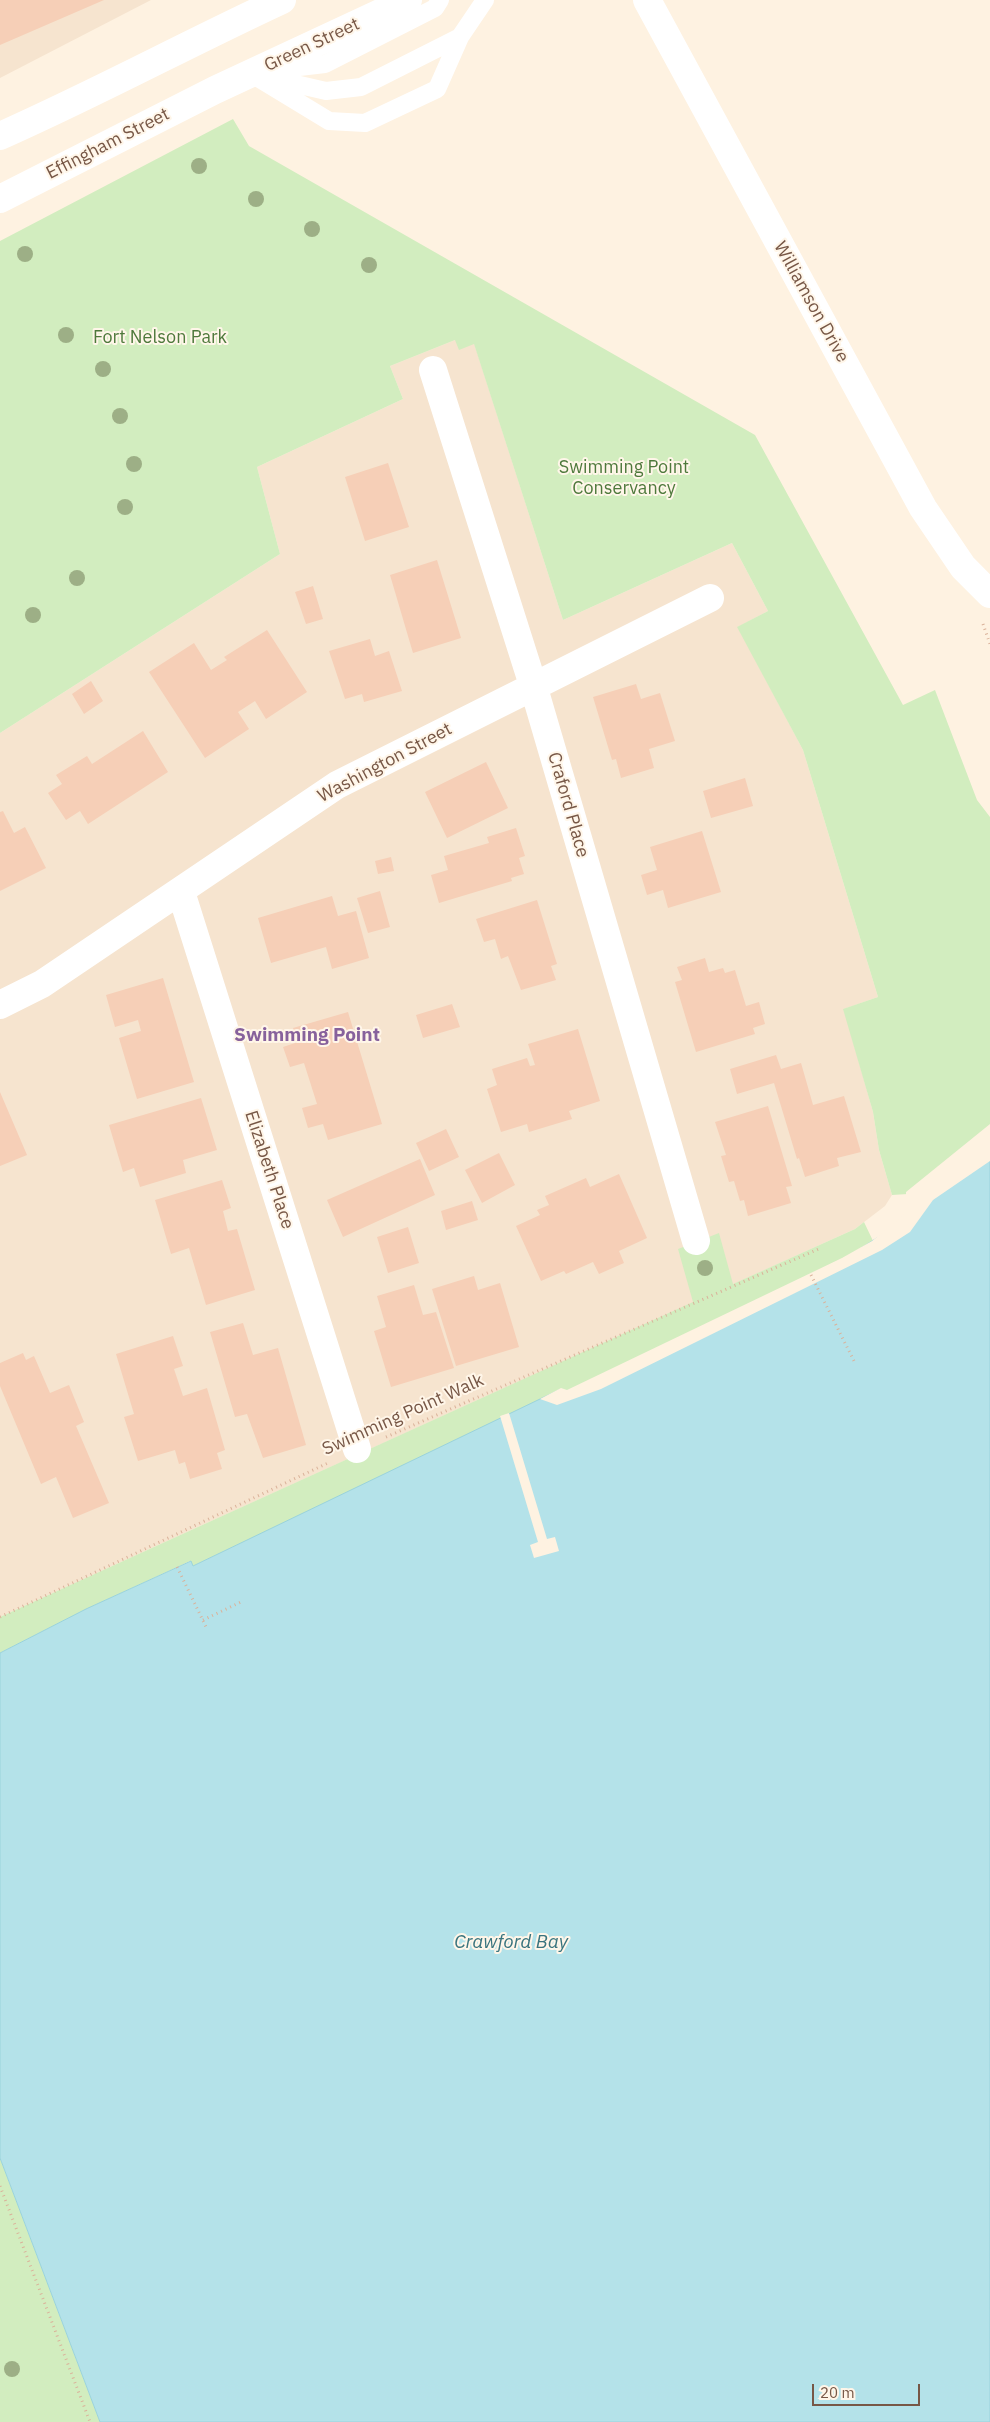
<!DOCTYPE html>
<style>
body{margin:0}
#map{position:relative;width:990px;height:2422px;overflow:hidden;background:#fef2e1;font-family:"IBM Plex Sans",sans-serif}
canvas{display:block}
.scale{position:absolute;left:812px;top:2384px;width:108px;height:22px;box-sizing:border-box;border:2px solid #775746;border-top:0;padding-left:6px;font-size:15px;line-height:18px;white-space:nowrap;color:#775746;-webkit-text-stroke:4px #fff6e9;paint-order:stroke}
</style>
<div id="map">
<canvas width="990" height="2422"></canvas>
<div class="scale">20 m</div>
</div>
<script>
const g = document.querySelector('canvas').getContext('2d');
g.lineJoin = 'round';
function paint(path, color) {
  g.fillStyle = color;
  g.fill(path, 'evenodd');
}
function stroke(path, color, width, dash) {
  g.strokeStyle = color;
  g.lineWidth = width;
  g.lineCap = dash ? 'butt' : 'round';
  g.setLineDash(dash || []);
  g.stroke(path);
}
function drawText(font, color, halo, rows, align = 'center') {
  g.font = font + ' "IBM Plex Sans",sans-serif';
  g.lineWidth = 4;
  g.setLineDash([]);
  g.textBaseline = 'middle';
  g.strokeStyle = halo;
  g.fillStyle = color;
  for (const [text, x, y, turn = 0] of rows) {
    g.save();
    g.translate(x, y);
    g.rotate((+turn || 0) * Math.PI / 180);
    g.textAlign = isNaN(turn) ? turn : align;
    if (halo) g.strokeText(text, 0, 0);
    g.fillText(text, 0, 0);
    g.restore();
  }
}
const residential = new Path2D(`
 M0,0H151L0,78Z
 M455,340L474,343L563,620L732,543L768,611L738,627L803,750L878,997L844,1009L873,1112L879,1150L892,1195L885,1206L855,1229L0,1617V733L280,554L257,467L403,399L390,366Z`);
const green = new Path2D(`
 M233,119L249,146L755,435L903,705L935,690L977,800L990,817V1126L908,1194L892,1195L879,1150L873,1112L843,1009L878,997L803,750L737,627L768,611L732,543L563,620L474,344L459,350L455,340L390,366L403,399L257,467L280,554L0,733V241Z
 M864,1222L874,1243L567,1393L193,1566L190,1561L87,1609L0,1653V1617L693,1302L678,1249L719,1233L733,1284L855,1229Z
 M0,2158L100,2422H0Z`);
const water = new Path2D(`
 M990,1126V2422H100L0,2158V1653L86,1609L191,1561L193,1566L540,1399L559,1390L568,1393L843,1260L895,1226Z`);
const pier = new Path2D(`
 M990,1124V1161L933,1200L910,1232L882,1250L601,1389L557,1405L540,1399L561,1388L567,1390L842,1258L872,1241L906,1213V1192Z
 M509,1413L547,1539L555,1537L559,1551L534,1558L530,1545L538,1542L500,1416Z`);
const building = new Path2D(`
 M0,0H104L0,45Z
 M388,463L409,527L365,541L345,477Z
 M437,560L461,638L413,653L390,575Z
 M313,586L323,619L306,624L295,592Z
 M267,630L307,692L266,719L255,701L238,712L249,729L205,758L149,672L194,643L211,670L227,660L224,657Z
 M370,639L375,656L389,651L402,691L364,702L362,694L345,699L329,651Z
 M91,681L103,701L84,714L72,694Z
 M636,684L641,699L660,693L675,741L649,749L654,768L621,778L616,759L612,760L593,697Z
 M143,731L168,772L88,824L80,811L66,820L48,793L62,784L56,775L87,756L92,764Z
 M486,762L508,808L447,838L425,792Z
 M745,778L753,806L711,818L703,791Z
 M3,811L14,833L25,827L46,868L0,891V812Z
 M516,828L525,856L519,858L524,874L511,878L512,881L439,903L431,875L448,870L444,856L489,843L487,837Z
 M702,831L721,892L668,908L663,890L647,895L641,875L657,870L650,847Z
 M391,857L394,871L378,874L375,861Z
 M380,891L390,927L368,933L357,898Z
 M332,896L338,916L356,911L369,958L332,969L326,947L271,963L258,918Z
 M537,900L557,964L551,966L556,980L521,990L508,956L501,959L495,939L484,942L476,919Z
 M705,958L709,972L723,968L725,973L735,970L746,1006L759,1002L765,1024L753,1028L755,1034L696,1052L675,982L682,980L677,967Z
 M163,978L194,1082L137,1099L119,1038L141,1031L138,1020L115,1027L106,995Z
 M452,1004L460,1027L423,1038L416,1015Z
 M348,1012L382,1124L328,1140L323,1124L308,1128L302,1108L317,1104L304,1063L290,1067L283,1047L298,1042L293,1028Z
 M578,1029L600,1101L569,1111L572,1119L529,1132L527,1124L501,1132L487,1089L497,1085L492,1069L527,1058L530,1066L535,1065L528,1044Z
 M776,1055L781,1069L801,1063L813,1105L844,1096L861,1152L837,1158L839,1166L805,1177L799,1158L797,1159L774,1083L737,1094L730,1069Z
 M0,1092L27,1155L0,1166Z
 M201,1098L217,1150L183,1160L186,1173L140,1187L134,1168L123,1172L109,1125Z
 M768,1106L792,1186L786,1187L791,1203L748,1216L744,1200L740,1201L734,1181L729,1182L721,1156L726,1155L715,1122Z
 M446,1129L459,1157L429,1171L416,1143Z
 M499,1153L515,1185L482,1203L465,1170Z
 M420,1159L435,1195L343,1237L327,1200Z
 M619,1174L647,1238L619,1251L624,1263L599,1274L593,1262L566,1274L564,1271L541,1281L516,1226L540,1215L537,1210L549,1205L545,1196L586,1178L590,1187Z
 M222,1180L231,1208L223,1211L228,1231L237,1229L255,1290L206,1305L189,1248L171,1254L155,1200Z
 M472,1201L478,1220L446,1230L441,1211Z
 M408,1227L419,1263L388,1273L377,1237Z
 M474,1276L478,1290L500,1283L519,1347L456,1366L432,1289Z
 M414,1285L423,1315L436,1312L454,1368L391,1387L374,1331L386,1327L377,1296Z
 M243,1323L253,1355L278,1348L306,1445L263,1458L247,1414L235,1417L210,1332Z
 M173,1336L183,1366L174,1369L183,1396L207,1388L225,1450L217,1453L222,1469L190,1479L185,1462L179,1464L175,1450L138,1461L124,1417L134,1414L116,1354Z
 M23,1353L26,1360L34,1356L50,1393L69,1385L84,1422L76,1426L109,1503L73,1518L56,1477L41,1484L0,1386V1363Z`);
const path = new Path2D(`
 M983,624L990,644
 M811,1275L855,1363
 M386,1437L821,1248
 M177,1567L206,1627
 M0,1617L328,1463
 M203,1620L241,1602
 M0,2186L90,2422`);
const lane = new Path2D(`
 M273,70L325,64L435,8L440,0
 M250,73L329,121L365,123L437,89L460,37L485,0
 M265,77L326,91L361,87L460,37`);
const street = new Path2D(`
 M647,0L923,508L963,567L990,594
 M0,136C95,94 187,44 282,0
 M0,199L215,90L408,0
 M433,370L533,685L696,1241
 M181,892L357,1449
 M0,1005L42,984L337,785L710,598`);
const trees = [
 [199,166],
 [256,199],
 [312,229],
 [25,254],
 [369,265],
 [66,335],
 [103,369],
 [120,416],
 [134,464],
 [125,507],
 [77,578],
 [33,615],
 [705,1268],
 [12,2369]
];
const streetNames = [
 ["Green Street",312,45,-25],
 ["Effingham Street",108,144,-27],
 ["Williamson Drive",811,302,61],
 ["Washington Street",385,763,-28],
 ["Craford Place",568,805,74],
 ["Elizabeth Place",269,1170,72],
 ["Swimming Point Walk",403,1415,-24]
];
const parkNames = [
 ["Fort Nelson Park",160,338],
 ["Swimming Point",624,468],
 ["Conservancy",624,489]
];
const neighbourhoodNames = [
 ["Swimming Point",307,1036]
];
const waterNames = [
 ["Crawford Bay",511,1943]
];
paint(residential, '#f6e4cf');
paint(green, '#d2edbf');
paint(water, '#b4e2e9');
stroke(water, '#9ad3dc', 1);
paint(pier, '#fef2e1');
paint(building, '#f6cfb7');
stroke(path, '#dab29a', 3, [1, 4]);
stroke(lane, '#fff', 18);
stroke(street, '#fff', 28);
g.fillStyle = '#9daf86';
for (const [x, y] of trees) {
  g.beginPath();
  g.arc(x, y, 8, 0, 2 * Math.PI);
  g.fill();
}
drawText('18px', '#775746', '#fff6e9', streetNames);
drawText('18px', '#4e793b', '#fff6e9', parkNames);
drawText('bold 19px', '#87619c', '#fff6e9', neighbourhoodNames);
drawText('italic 19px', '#39747e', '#fff6e9', waterNames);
</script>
